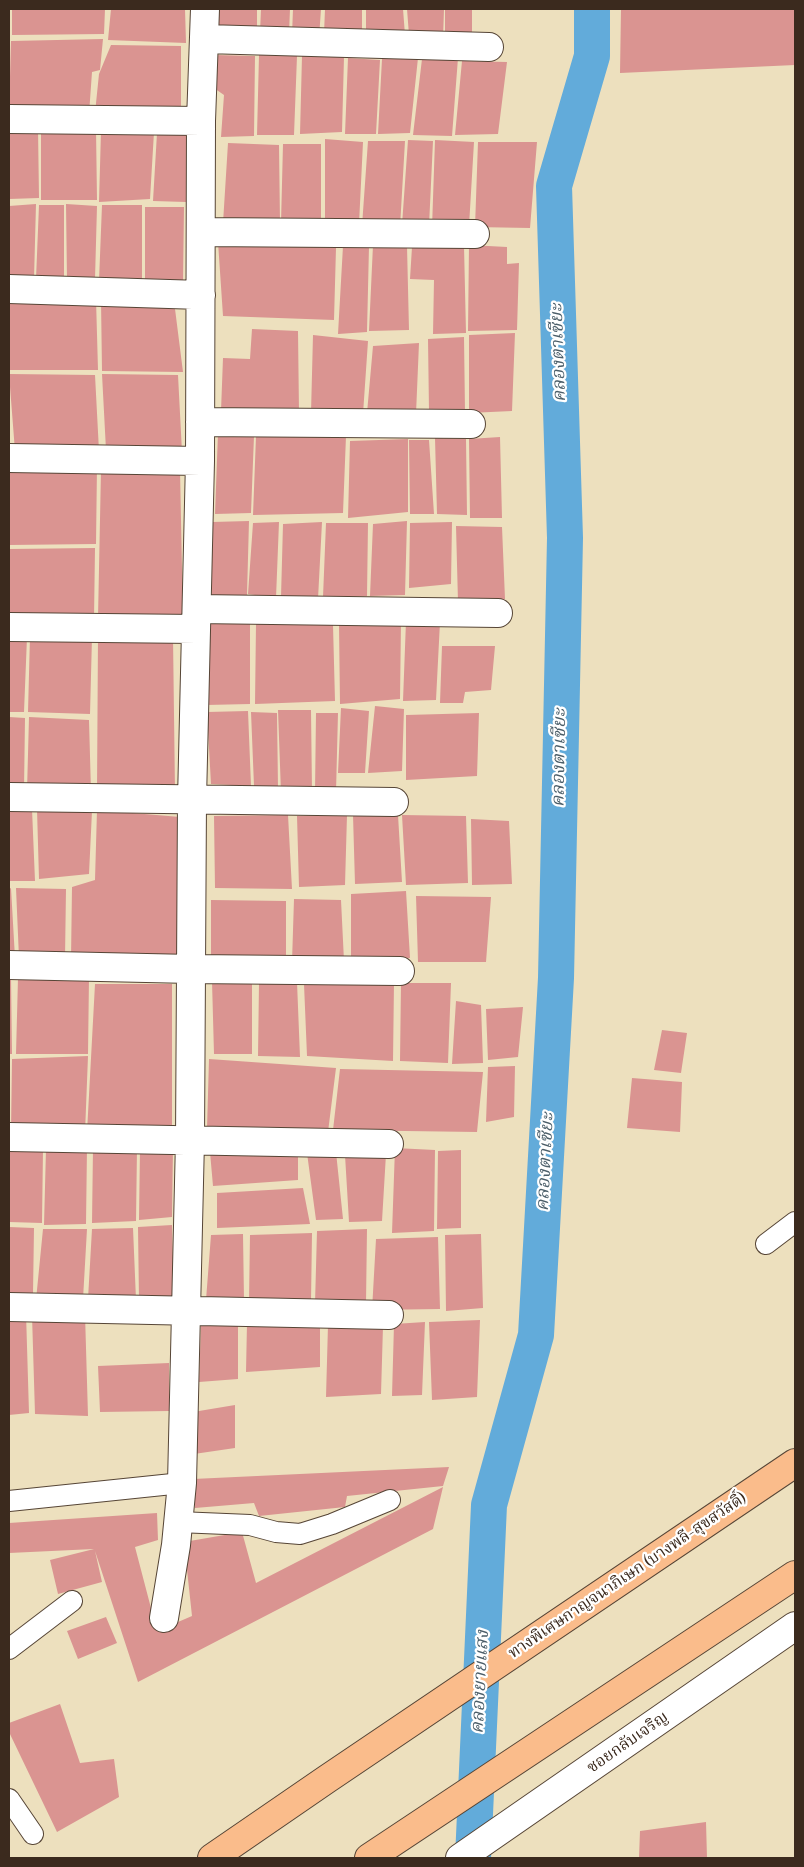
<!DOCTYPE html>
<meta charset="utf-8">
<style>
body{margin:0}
#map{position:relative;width:804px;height:1867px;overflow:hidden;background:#ede0be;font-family:"Libre Bodoni",serif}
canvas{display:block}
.frame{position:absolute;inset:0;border:10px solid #3b2a1e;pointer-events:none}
</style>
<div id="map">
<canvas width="804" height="1867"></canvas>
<div class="frame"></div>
</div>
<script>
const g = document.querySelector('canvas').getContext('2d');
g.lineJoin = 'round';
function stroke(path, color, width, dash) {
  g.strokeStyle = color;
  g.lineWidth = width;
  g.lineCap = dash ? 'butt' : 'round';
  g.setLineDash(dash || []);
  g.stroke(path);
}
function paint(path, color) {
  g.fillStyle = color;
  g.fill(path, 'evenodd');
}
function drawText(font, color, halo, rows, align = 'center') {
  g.font = font + ' "Libre Bodoni","Noto Serif Thai",serif';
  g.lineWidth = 4.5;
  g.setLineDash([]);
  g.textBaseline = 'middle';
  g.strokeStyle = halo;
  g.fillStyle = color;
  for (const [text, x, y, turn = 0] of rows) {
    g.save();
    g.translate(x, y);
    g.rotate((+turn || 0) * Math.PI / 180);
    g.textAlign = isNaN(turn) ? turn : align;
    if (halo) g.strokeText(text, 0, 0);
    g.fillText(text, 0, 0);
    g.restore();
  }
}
const canal = new Path2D(`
 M473,1858L489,1505L536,1335L556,978L565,538L554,186L592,56V9`);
const building = new Path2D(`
 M12,9H105L104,34L12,35Z
 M111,9H185L186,43L108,40Z
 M218,9H257V33L217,32Z
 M261,9H290L289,34L260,33Z
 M293,9H321L319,38L292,35Z
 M325,9H362V35L324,34Z
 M366,9H403L405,35L366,34Z
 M407,9H444L443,39L409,35Z
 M445,9H472V39H445Z
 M621,9H795V65L620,73Z
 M103,39L100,70L92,72L89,114L9,112L11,41Z
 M111,45L181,46V114L95,113L99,74Z
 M215,55L255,56L254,136L221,137L224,95L211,86Z
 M259,55L297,56L294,135H257Z
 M302,56L344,57L342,132L300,134Z
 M348,58L380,60L376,134H345Z
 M418,58L410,133L378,134L382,59Z
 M458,58L452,136L413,135L422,59Z
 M462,61L507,62L498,134L455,135Z
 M38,128L39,198L9,199V129Z
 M96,129L97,200H41V131Z
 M101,131L154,132L150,199L99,202Z
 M189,132L186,202L153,201L157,133Z
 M325,139L363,142L359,224H325Z
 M408,140L433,141L429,226L402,225Z
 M435,140L474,142L469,226L432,228Z
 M368,141H405L400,227L362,226Z
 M478,142H537L530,228L475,227Z
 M228,143L279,145L280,223H223Z
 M283,144H321V223H281Z
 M36,204L34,279H9V206Z
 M66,204L97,206L95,279L67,280Z
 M39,205H64V279H36Z
 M102,205H142V281H99Z
 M145,207H184L183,282H145Z
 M218,242L336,248L334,320L223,316Z
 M373,245L407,246L409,330L369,331Z
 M469,245L507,247V264L519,263L517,330L468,331Z
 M343,246H369L367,332L338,334Z
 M464,246L466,333L433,334L434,280L410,279L412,247Z
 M9,298L96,299L98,370H9Z
 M101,300L174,301L183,372L102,371Z
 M252,329L298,331L299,413L221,411L223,358L250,359Z
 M515,333L512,411L469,413V335Z
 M313,335L368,341L363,414L311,413Z
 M464,337L465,412L429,411L428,339Z
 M419,343L416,414L367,413L373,346Z
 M9,374L95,375L99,451H15Z
 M102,374L178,375L182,452L106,450Z
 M218,433L254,436L251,513L215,514Z
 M256,436H346L343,513L253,515Z
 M500,437L502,518H470L469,439Z
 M435,438L466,439L467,515L437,514Z
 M408,439V512L348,518L350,441Z
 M409,440H429L434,514H410Z
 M9,463L97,466L96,544L9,545Z
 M101,470H180L183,620L98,618Z
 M249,521L247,595L212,597V522Z
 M407,521L405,595L370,596L373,524Z
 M279,522L276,598L248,594L253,523Z
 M322,522L318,599L281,597L283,524Z
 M452,522L451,584L409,588L410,523Z
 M326,523H368L367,596L323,597Z
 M456,526L502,527L505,599L458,602Z
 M95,548L94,619L9,620V549Z
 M401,621L400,699L340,704L339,624Z
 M406,621L440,622L436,700L403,701Z
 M208,622L250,624V704L206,705Z
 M256,624L333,625L335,701L255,704Z
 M9,636L27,637L24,712H9Z
 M30,636L92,637L90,714L28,712Z
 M98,636L173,637L175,792L97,790Z
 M442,646H495L491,690L465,692L463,703H440Z
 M375,706L404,709L402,771L368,773Z
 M341,708L369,711L365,773H338Z
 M278,710H311L312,792L281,793Z
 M248,711L251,786L211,784L207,712Z
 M251,712L277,713L278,788L254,786Z
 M316,713H338L336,792H315Z
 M479,713L477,776L406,780V715Z
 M9,717L25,718L24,790L9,791Z
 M29,717L89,720L91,792L27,791Z
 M9,809H32L35,881H9Z
 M37,809L92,811L89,874L39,879Z
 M97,810L180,817V957L71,959L72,887L95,880Z
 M288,815L292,889L215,888L214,816Z
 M347,815L345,885L299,887L297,816Z
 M353,815H398L402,882L355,884Z
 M402,815L466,816L468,883L406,885Z
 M471,819L509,821L512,884L472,885Z
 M11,888L15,958H9V889Z
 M16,888L66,889L65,958H19Z
 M406,891L410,958L351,960V894Z
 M416,896L491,897L486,962H418Z
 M294,899L341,900L344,961L292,962Z
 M211,900L286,901V961L211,959Z
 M9,976H11L12,1054H9Z
 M89,977L88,1054H16L18,978Z
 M252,978V1054H214L212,981Z
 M297,982L300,1057L258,1056L259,983Z
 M394,982L393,1061L307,1056L304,984Z
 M401,983H451L448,1063L400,1061Z
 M95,984H172V1132H87Z
 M456,1001L481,1005L483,1063L452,1064Z
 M523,1007L518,1057L488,1060L486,1009Z
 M662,1030L687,1033L681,1073L654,1070Z
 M88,1056L85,1133L11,1131L12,1059Z
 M209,1059L336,1068L328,1132L207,1129Z
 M515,1066L514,1117L486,1122L488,1067Z
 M340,1069L483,1072L477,1132L333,1130Z
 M632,1078L682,1082L680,1132L627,1128Z
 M87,1147L86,1224L44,1225L46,1149Z
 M173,1147L172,1217L139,1220L140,1149Z
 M9,1148L43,1149L42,1223L9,1222Z
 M93,1148H137L136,1221L92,1223Z
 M395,1148L435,1150L434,1231L392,1233Z
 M461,1150V1228L437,1229L438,1151Z
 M210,1152H298V1180L213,1186Z
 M336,1152L343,1219L316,1220L307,1153Z
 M386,1154L382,1221L349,1222L345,1155Z
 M303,1188L310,1224L217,1228V1193Z
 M172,1225L174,1301H139L138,1227Z
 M9,1227L34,1228L33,1294L9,1295Z
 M133,1228L136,1300L88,1299L92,1229Z
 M43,1229H87L83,1299L36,1300Z
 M367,1229L366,1303L315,1304L317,1231Z
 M312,1233L311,1302H249L250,1235Z
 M243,1234L244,1300H206L211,1235Z
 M481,1234L483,1308L446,1311L445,1235Z
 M438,1237L440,1309L372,1310L376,1239Z
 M9,1313H26L29,1413L9,1415Z
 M85,1314L88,1416L35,1414L32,1315Z
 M480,1320L477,1397L432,1400L429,1322Z
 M320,1321V1367L246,1372L247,1323Z
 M425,1322L422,1395L392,1396L394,1324Z
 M238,1323V1379L199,1382L201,1325Z
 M328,1325L383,1326L381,1394L326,1397Z
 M169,1363V1411L100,1412L98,1366Z
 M235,1405V1448L194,1454L193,1412Z
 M449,1467L443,1486L347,1496L345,1507L259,1516L254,1503L195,1508L193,1479Z
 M443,1487L433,1529L138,1682L95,1551L102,1582L58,1594L50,1560L94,1549L9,1553V1523L157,1513L158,1540L135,1547L157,1631L192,1616L184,1542L242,1532L256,1583Z
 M106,1617L117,1643L78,1659L67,1631Z
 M60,1704L80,1763L114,1759L119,1797L57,1832L9,1732V1723Z
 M706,1822L707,1858H639L640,1831Z`);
const service = new Path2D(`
 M766,1244L795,1222
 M9,1501L182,1483
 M178,1522L250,1525L276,1532L300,1534L332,1524L390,1500
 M9,1649L72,1601
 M9,1799L33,1834`);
const minor = new Path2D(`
 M205,39L489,47
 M9,119L201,121
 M201,232L475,234
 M9,289L201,295
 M200,422L471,424
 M9,458L200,461
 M197,609L498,613
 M9,627L196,629
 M9,797L394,802
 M9,965L192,969L400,971
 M9,1137L389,1144
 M9,1307L389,1315
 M164,1618L176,1545L182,1483L190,1140L192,800L200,461L201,121L205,9
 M460,1858L795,1626`);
const motorway = new Path2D(`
 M212,1858L327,1779L795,1463
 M369,1858L795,1575`);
const streetNames = [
 ["ทางพิเศษกาญจนาภิเษก (บางพลี-สุขสวัสดิ์)",628,1576,-34],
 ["ซอยกลับเจริญ",628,1743,-35]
];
const waterNames = [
 ["คลองตาเซียะ",559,353,-92],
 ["คลองตาเซียะ",560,758,-89],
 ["คลองตาเซียะ",546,1162,-87],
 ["คลองยายแสง",481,1682,-87]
];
stroke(canal, '#62abda', 36);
paint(building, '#da9491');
stroke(service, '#564536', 22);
stroke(minor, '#564536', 30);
stroke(motorway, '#564536', 30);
stroke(service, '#fff', 20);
stroke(minor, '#fff', 28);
stroke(motorway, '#fabc8b', 28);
drawText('16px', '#3b2a1e', '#fff', streetNames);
drawText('italic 18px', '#4b5e69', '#fff', waterNames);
</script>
